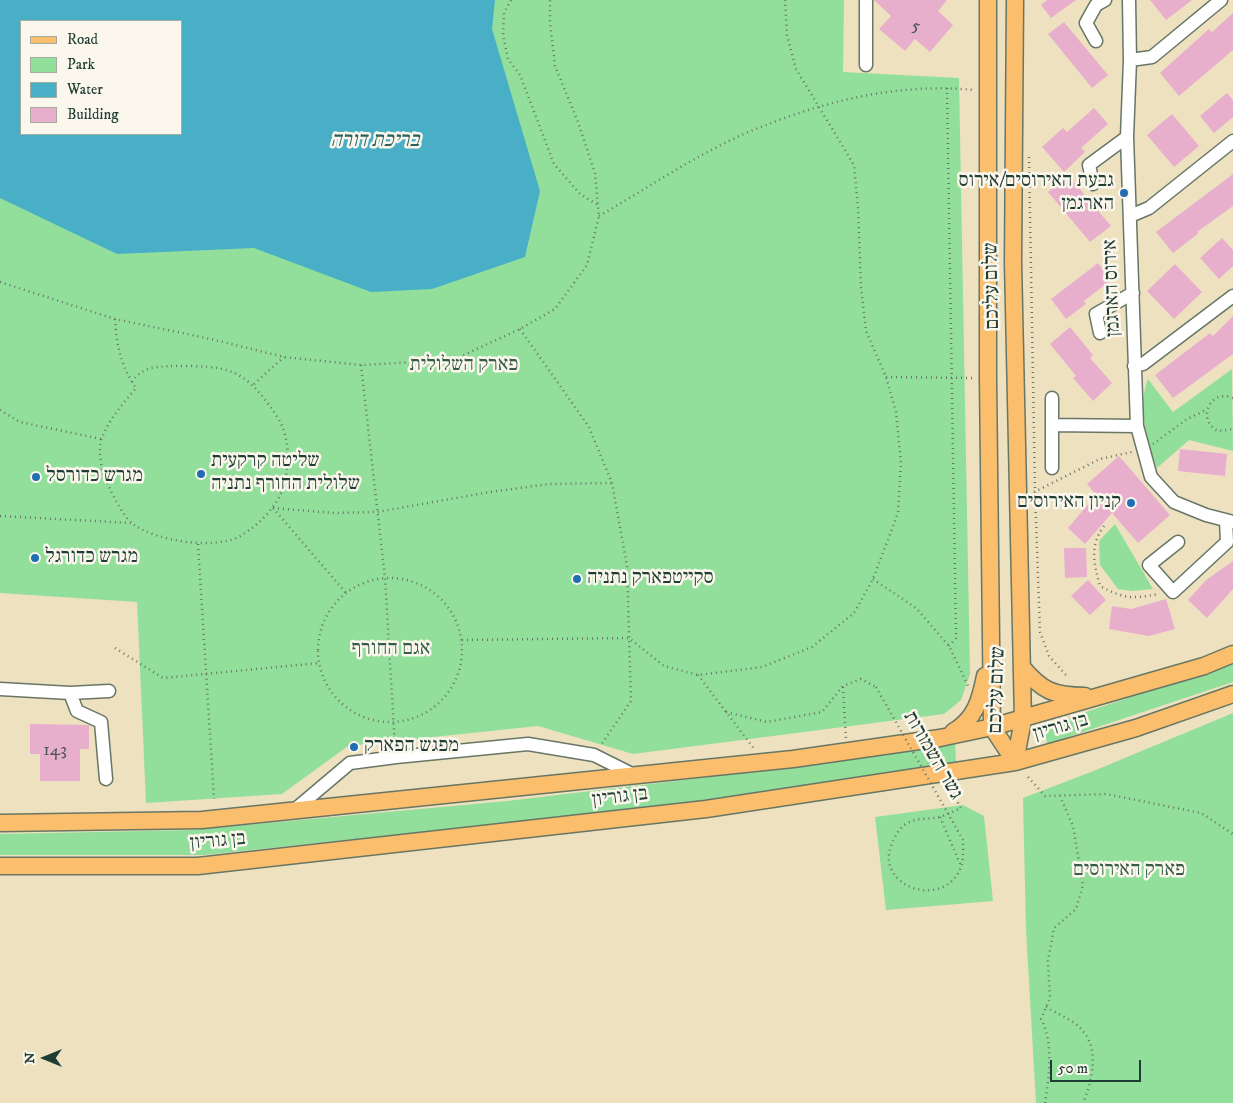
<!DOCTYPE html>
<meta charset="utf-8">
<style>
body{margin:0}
#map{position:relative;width:1233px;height:1103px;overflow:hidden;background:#eee1c0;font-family:"IM FELL DW Pica",serif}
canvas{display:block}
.legend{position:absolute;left:20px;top:20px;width:162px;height:115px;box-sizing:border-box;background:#fbf7ec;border:1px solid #a3ada2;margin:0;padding:6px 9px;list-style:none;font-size:15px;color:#1f3d34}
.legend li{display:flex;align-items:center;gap:10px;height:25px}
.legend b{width:25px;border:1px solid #a3ada2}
.north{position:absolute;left:20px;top:1033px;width:50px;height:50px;-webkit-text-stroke:4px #fbf7ec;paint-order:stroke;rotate:270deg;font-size:14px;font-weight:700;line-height:20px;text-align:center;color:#1f3d34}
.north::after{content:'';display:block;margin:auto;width:18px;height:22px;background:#1f3d34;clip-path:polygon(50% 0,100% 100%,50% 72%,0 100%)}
.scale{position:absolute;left:1050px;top:1060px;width:91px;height:22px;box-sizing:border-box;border:2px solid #1f3d34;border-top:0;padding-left:6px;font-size:15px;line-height:18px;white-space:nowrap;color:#1f3d34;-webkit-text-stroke:4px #fbf7ec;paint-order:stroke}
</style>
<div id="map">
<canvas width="1233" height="1103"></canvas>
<ul class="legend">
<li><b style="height:6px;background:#fabe6d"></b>Road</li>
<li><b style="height:14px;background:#92df9c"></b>Park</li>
<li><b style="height:14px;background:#48afc7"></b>Water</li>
<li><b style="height:14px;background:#e8afcd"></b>Building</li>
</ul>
<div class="north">N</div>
<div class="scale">50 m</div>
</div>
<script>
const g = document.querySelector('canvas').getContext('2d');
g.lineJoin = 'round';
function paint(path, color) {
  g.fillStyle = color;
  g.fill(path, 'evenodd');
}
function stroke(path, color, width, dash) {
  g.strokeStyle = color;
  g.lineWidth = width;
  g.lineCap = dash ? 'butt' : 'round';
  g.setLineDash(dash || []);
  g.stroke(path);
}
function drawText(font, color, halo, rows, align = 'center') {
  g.font = font + ' "IM FELL DW Pica","Frank Ruhl Libre",serif';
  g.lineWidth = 5;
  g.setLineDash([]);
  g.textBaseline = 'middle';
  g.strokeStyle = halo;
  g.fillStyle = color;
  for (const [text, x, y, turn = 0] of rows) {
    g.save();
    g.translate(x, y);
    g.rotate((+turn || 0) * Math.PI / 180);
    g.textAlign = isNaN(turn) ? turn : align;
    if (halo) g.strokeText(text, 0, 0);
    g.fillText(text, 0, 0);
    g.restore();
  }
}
const green = new Path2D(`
 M0,0H844L843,72L959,78L970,674L961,700L944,714L633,754L538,726L348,746L282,794L146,803L137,602L0,593ZM21,21H181V134H21Z
 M1232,369L1233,451L1189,440L1157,468C1147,440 1137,408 1148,379L1173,412Z
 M1115,524L1153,589L1132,591L1118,589L1100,565L1099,541Z
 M1233,663V682L1047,744L1044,726Z
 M1233,713V1103H1036L1026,930L1023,798L1091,772Z
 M955,742L956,763L643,809L204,855H0V834L191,830L507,801L801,766Z
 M963,805L984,816L993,901L886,910L875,817Z`);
const water = new Path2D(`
 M0,0H495L492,29L540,191L525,257L432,289L371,292L254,248L117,254L0,198ZM21,21H181V134H21Z`);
const building = new Path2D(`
 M874,0H947L938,11L953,25L930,52L915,39L905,51L879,29L891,16Z
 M1047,0H1076L1051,18L1041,5Z
 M1150,0H1192L1166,20Z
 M1233,13V50L1179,96L1160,73L1209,29L1212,32Z
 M1064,22L1108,75L1092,88L1048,34Z
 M1227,93L1233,100V117L1214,133L1200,116Z
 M1094,108L1108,124L1081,148L1085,152L1064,172L1042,147L1063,128L1067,132Z
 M1172,114L1199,146L1174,167L1147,135Z
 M1233,174V206L1197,232L1199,233L1173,253L1156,232Z
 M1068,175L1111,226L1090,242L1048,192Z
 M1222,238L1233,250V266L1219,279L1200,258Z
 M1098,263L1111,280L1084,301L1086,304L1066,319L1051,299Z
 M1175,264L1202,292L1174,319L1147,291Z
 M1233,316V354L1173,398L1155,375L1210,333L1213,336Z
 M1070,327L1093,355L1090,358L1112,383L1093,401L1073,378L1076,376L1050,344Z
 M1180,449L1227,454L1225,476L1178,471Z
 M1119,456L1170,515L1138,543L1112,513L1085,544L1068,528L1096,495L1087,484Z
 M1064,548H1086L1087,577L1065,578Z
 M1233,561V589L1207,618L1188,600L1206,580Z
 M1088,580L1106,600L1090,615L1071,596Z
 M1166,599L1175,629L1149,636L1109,629L1112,606L1131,609Z
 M30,724L89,725V749H80V781H40V754H30Z`);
const path = new Path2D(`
 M511,0L504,13L503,35L508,59L520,75L554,164L580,194L598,205
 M947,88L956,638L949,646
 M1029,157L1035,492L1040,632L1049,656L1066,675
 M599,216C653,185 707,147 766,125C832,99 902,83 974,90
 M0,282L115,319L211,339L284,357L361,365L453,360L520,329L555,309L587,265L599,216L595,173L578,122L555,66L550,22V0
 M115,319C117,345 119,359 132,382
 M520,329L589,427L612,483L627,566L631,701L601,745
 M361,365L385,578L395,747
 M171,366C228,366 243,366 276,415C289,434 289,455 286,477C283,500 262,523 242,535C217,551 155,541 133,524C122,515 114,497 108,485C102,473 97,451 102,438C109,419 123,404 136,388L132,382C142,367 154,367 171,366Z
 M886,377L974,378
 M254,384L284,357
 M1233,398C1210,388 1196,420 1218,431L1233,429
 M0,410L20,422L101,439
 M1153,444L1187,419L1206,410
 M1034,492L1100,459L1132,452
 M273,508L334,513L377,512L490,492L549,484L612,483
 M273,508L346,593
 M0,516L132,523
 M1104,526C1089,546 1094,564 1100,586C1125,599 1131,599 1159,594
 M198,544L214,799
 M318 650a72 72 0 1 1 144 0a72 72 0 1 1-144 0Z
 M873,579L916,608L949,646L969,688
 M462,640L629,638L664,666L698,675L762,667L812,647L854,613L873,579L898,513L901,463L896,412L886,377L866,331L861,287L858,208L854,165L796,69L787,35L785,0
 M115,648L163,678L319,663
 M698,675L755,750
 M843,687L846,739
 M726,712L767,722L822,712L843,686L861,679L876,687
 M1028,777L1045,796L1106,794L1201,813L1233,834
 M948,785L961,808C954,811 947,815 939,817C928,820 916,817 906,824C898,829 894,838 891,846C876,888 945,910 961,867C964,858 963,848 963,840
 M940,817L961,866
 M1046,1007C1057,1014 1074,1020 1082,1030C1100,1049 1092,1082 1083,1103
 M1045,1103C1049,1077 1054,1043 1041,1019L1050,998L1048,961L1054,928L1076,909L1083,885L1073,826L1060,796`);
const minor = new Path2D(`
 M1129,0L1130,60L1127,137L1137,426L1151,477L1174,502L1206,515L1233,522
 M1096,41L1086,23L1096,5L1105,0
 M1130,60L1152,57L1221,0
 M866,65V0
 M1093,184L1089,165L1127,137
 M1130,216L1149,208L1233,141
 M1100,333L1096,314L1133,293
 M1134,366L1143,364L1233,296
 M1052,398V468
 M1052,425L1137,426
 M1178,542L1149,565L1173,592L1227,542L1226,520
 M0,689L70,693L109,691
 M70,693L77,711L101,722L106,779
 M292,812L350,763L396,757L528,744L594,755L632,774`);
const major = new Path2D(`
 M988,0V378L992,727L1015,762
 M1015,0L1013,262L1023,720L1015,762
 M1022,667C1042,691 1054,696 1085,696
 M953,732C975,719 980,701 985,676
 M0,823L202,820L793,759L940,738L992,727L1204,666L1233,654
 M0,866H198L706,809L1015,762L1136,728L1233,694`);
const pathBridge = new Path2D(`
 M876,687L963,840`);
const markers = [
 [1124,193,5,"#1f6fb2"],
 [201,474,5,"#1f6fb2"],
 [36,477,5,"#1f6fb2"],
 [1131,503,5,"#1f6fb2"],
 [35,558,5,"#1f6fb2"],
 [577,579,5,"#1f6fb2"],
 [354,747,5,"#1f6fb2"]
];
const numberNames = [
 ["5",916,27],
 ["143",55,751]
];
const poiNames = [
 ["גבעת האירוסים/אירוס",1114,182,"right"],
 ["הארגמן",1114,205,"right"],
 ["שליטה קרקעית",211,462],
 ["שלולית החורף נתניה",211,485],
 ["מגרש כדורסל",46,477],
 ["קניון האירוסים",1121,503,"right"],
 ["מגרש כדורגל",45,558],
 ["סקייטפארק נתניה",587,579],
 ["מפגש הפארק",364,747]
];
const streetNames = [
 ["שלום עליכם",993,286,-91],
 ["אירוס הארגמן",1113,288,-92],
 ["שלום עליכם",998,690,-88],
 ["בן גוריון",1061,728,-16],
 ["גשר השמורות",932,756,60],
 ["בן גוריון",620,798,-7],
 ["בן גוריון",218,842,-5]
];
const parkNames = [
 ["פארק השלולית",464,366],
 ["אגם החורף",391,650],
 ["פארק האירוסים",1129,871]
];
const waterNames = [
 ["בריכת דורה",375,142]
];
paint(green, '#92df9c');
paint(water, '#48afc7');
paint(building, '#e8afcd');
stroke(minor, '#677665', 15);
stroke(major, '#677665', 19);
stroke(path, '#677665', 2.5, [1, 4]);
stroke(minor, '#fff', 12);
stroke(major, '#fabe6d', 16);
stroke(pathBridge, '#677665', 2.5, [1, 4]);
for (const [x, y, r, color] of markers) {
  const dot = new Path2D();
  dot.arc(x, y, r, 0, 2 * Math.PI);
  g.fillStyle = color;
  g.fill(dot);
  stroke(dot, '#fbf7ec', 2);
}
drawText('18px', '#515a5a', null, numberNames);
drawText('20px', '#1f3d34', '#fbf7ec', poiNames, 'left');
drawText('20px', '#1f3d34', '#fbf7ec', streetNames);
drawText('20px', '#365d49', '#fbf7ec', parkNames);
drawText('italic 21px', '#2b5f60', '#fbf7ec', waterNames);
</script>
